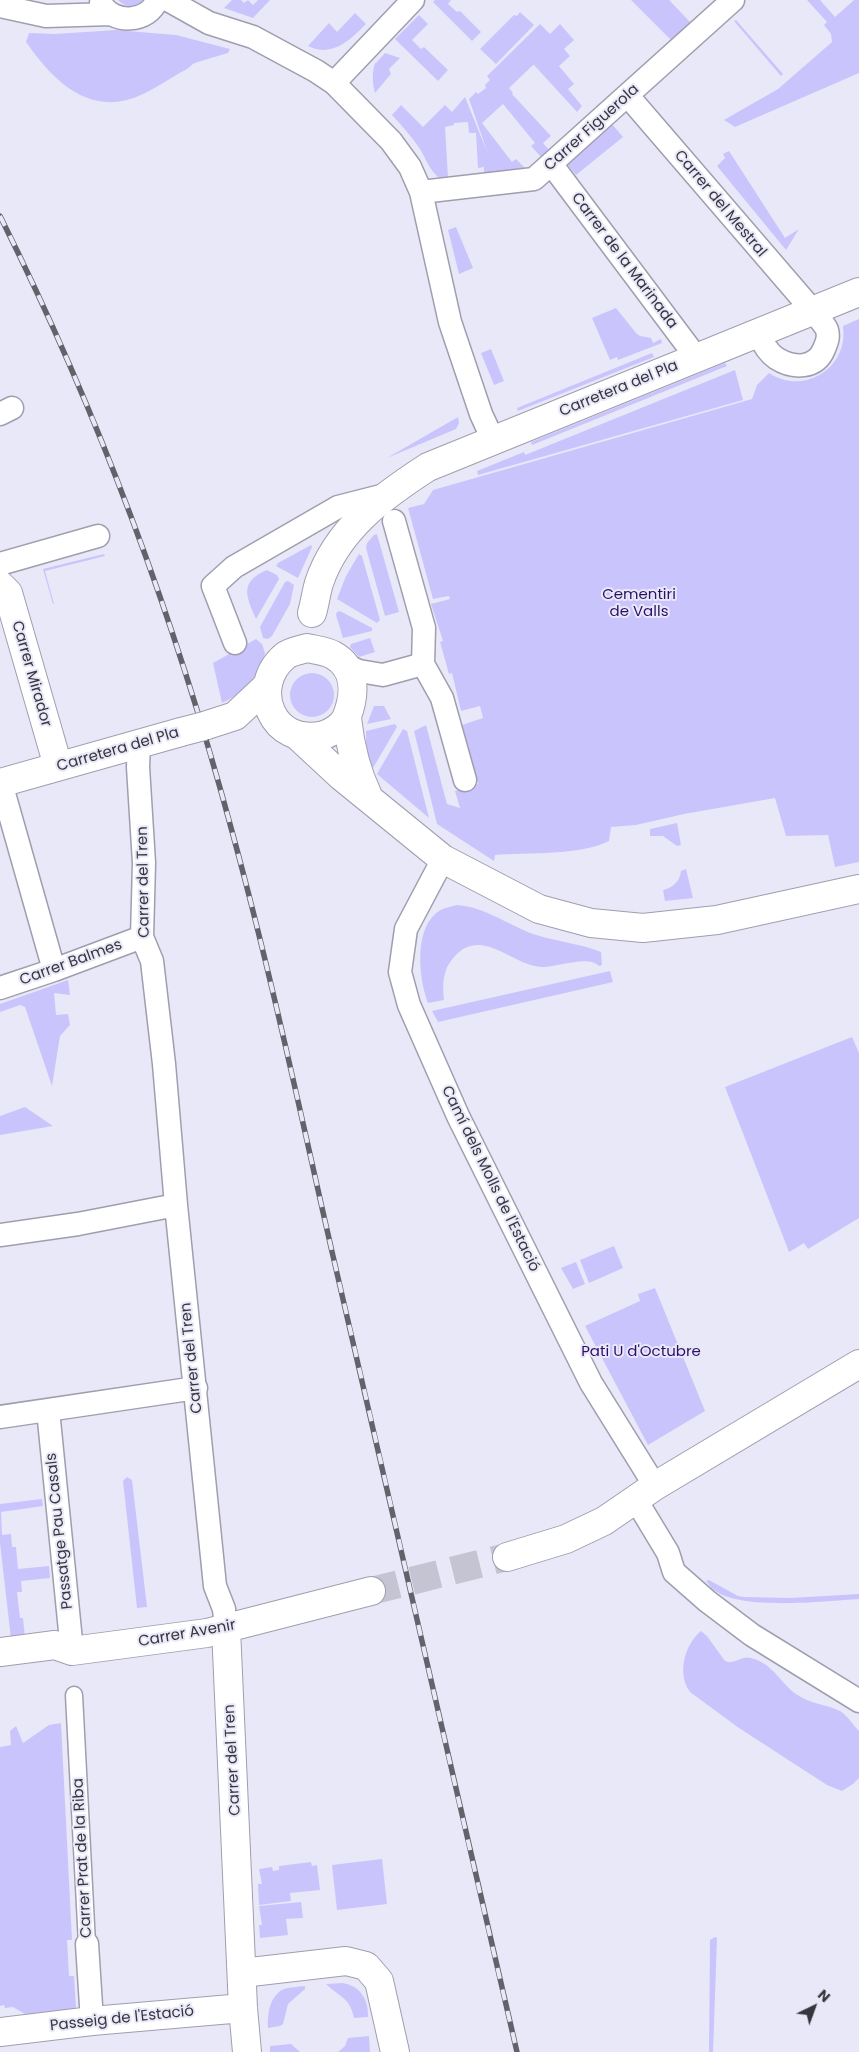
<!DOCTYPE html>
<meta charset="utf-8">
<style>
body{margin:0}
#map{position:relative;width:859px;height:2052px;overflow:hidden;background:#e9e8f9;font-family:Poppins,sans-serif}
canvas{display:block}
.north{position:absolute;left:789px;top:1982px;width:50px;height:50px;-webkit-text-stroke:4px #e9e8f9;paint-order:stroke;rotate:42deg;font-size:14px;font-weight:700;line-height:20px;text-align:center;color:#37363c}
.north::after{content:'';display:block;margin:auto;width:18px;height:22px;background:#37363c;clip-path:polygon(50% 0,100% 100%,50% 72%,0 100%)}
</style>
<div id="map">
<canvas width="859" height="2052"></canvas>
<div class="north">N</div>
</div>
<script>
const g = document.querySelector('canvas').getContext('2d');
g.lineJoin = 'round';
function paint(path, color) {
  g.fillStyle = color;
  g.fill(path, 'evenodd');
}
function stroke(path, color, width, dash) {
  g.strokeStyle = color;
  g.lineWidth = width;
  g.lineCap = dash ? 'butt' : 'round';
  g.setLineDash(dash || []);
  g.stroke(path);
}
function drawText(font, color, halo, rows, align = 'center') {
  g.font = font + ' Poppins,sans-serif';
  g.lineWidth = 4;
  g.setLineDash([]);
  g.textBaseline = 'middle';
  g.strokeStyle = halo;
  g.fillStyle = color;
  for (const [text, x, y, turn = 0] of rows) {
    g.save();
    g.translate(x, y);
    g.rotate((+turn || 0) * Math.PI / 180);
    g.textAlign = isNaN(turn) ? turn : align;
    if (halo) g.strokeText(text, 0, 0);
    g.fillText(text, 0, 0);
    g.restore();
  }
}
const green = new Path2D(`
 M118,0H144C137,9 126,8 118,0Z
 M232,0H241L244,3L248,0L253,5L258,0H270L253,18L224,8Z
 M435,0H451L448,4L457,12L460,11L481,32L472,41L433,2Z
 M631,0H669L691,23L671,40Z
 M807,0H820L835,17L854,0H859V73L735,127L724,120L778,89L832,42L831,34L824,25L827,22Z
 M520,12L534,25L496,64L480,49L514,15L517,16Z
 M355,13L366,24C350,40 332,58 308,46L329,23L337,32Z
 M419,15L428,24L412,40L421,49L424,47L448,70L438,81L395,39Z
 M736,20L783,74L781,76L734,21Z
 M540,24L550,34L560,24L574,40L564,49L570,56L559,66L574,84L568,89L582,106L577,112L534,65L532,66L509,88L513,93L512,94L551,136L543,143L549,150L541,157L531,146L535,143L503,104L482,123L512,162L516,159L525,168L484,173V167L478,168L476,133H469L468,122L454,123V125L445,127L448,178L438,177C429,169 426,159 420,149C412,137 402,126 392,115L401,105L423,127L445,105L452,112L465,97L488,154L469,99L476,92L478,94L486,88L485,85L490,80L487,76Z
 M116,30L176,35L230,49L228,53C217,56 205,60 195,63C192,64 190,67 187,69C172,77 158,87 143,94C91,119 54,82 26,42L29,33L55,34Z
 M385,53L400,58L389,69L391,74L375,93C372,82 372,73 375,63H376Z
 M612,124L623,137L576,175L567,164Z
 M729,151L785,238L799,229L786,250L717,166L725,158L723,154Z
 M456,227L473,268L459,274L448,230Z
 M616,308L636,333L640,336L651,338L653,343L661,339L662,343L618,360L617,357L610,360L592,318Z
 M859,319V862L835,867L828,835L786,836L775,798L684,814L636,825L611,827L609,841C580,856 528,852 495,855L494,861L437,824L414,731L426,725L447,804L460,808L455,791L478,784L462,725L483,718L480,706L461,711L452,673L449,674L440,642L443,641L431,604L450,599L449,596L433,599L408,508L424,504L433,490L752,399L757,385L769,373C804,396 849,368 843,326Z
 M491,349L504,381L494,385L481,353Z
 M652,353L654,357L518,411L517,408Z
 M725,363L727,366L532,445L531,442Z
 M735,370L743,400L478,475L477,471L524,452L525,455Z
 M458,417L459,423L456,429L387,458Z
 M377,534L399,612L385,616L366,548L367,543L374,535Z
 M311,545L312,547L298,578L276,566L278,563Z
 M104,554L105,556L45,571L54,604H53L43,569Z
 M359,554L362,556L380,620L377,623L337,599L346,576Z
 M267,570L277,575L279,579L256,619C246,596 239,582 267,570Z
 M288,581L294,585L290,604L272,636L268,639L263,638L260,627L285,582Z
 M340,611L372,628V631L343,638L336,615L337,612Z
 M370,638L375,652L359,657L350,647L351,644Z
 M256,639L262,644L265,653C261,675 242,694 222,703L213,663Z
 M290 695a22 22 0 1 1 44 0a22 22 0 1 1-44 0Z
 M374,706H384L391,719L367,724Z
 M395,724L397,727L373,768L366,753V731Z
 M403,729L407,731L429,818L377,774Z
 M677,823L681,845L677,846L663,836H650V829Z
 M686,869L693,898L665,901L663,890C673,888 680,881 681,871Z
 M457,905C482,906 509,925 533,934C555,941 582,944 601,952L602,965L599,966C588,955 559,967 543,967C513,967 482,925 454,957C443,969 442,984 444,1000L428,1003C419,980 414,933 435,914C442,908 449,907 457,905Z
 M610,971L613,982L438,1022L432,1011Z
 M68,980L70,995L54,993L56,1015L68,1014L70,1025L60,1036L52,1086L25,1007L20,1005L0,1012V1004Z
 M852,1037L859,1053V1218L808,1249L804,1243L789,1252L725,1087Z
 M25,1107L53,1126L0,1135V1116Z
 M614,1246L623,1268L589,1283L580,1260Z
 M576,1262L585,1284L573,1289L561,1268Z
 M655,1288L705,1411L648,1445L585,1326L640,1301L638,1294Z
 M127,1477L132,1480L147,1607L137,1608L123,1481Z
 M42,1499L43,1506L1,1512L2,1535L11,1534L12,1547H16L18,1569L49,1566L50,1578L21,1581L22,1592H17L20,1618H23L25,1638L11,1639L0,1543V1504Z
 M709,1580L738,1596L745,1597L790,1598L859,1594V1599C825,1601 741,1611 714,1590C711,1588 709,1584 706,1581Z
 M701,1631L707,1636L725,1661C735,1665 741,1655 751,1658C774,1664 780,1683 796,1694C810,1704 826,1704 840,1711C847,1715 853,1725 859,1731V1778L853,1784L842,1791L827,1785L739,1728L690,1692C677,1674 684,1645 701,1631Z
 M61,1723L72,1940H67L69,1976H74L76,2009L27,2015L13,2007L5,2008L4,2005L0,2006V1747L11,1745L10,1731L16,1726L23,1743L49,1725Z
 M382,1859L387,1904L337,1910L332,1865Z
 M311,1862L312,1866L317,1865L320,1890L290,1893L291,1901L259,1905L258,1884H262L259,1869L272,1867L273,1871L279,1870V1866Z
 M301,1902L303,1918L286,1919L288,1935L260,1938L259,1925H262L259,1906Z
 M715,1937L717,1938L713,2052H709L710,1940Z
 M343,1983C361,1986 369,2001 368,2017L354,2018C350,1997 339,1997 326,1984Z
 M305,1986V1989L288,2004L283,2024L280,2026L268,2028C267,2014 270,1995 284,1989C290,1987 298,1987 305,1986Z
 M369,2036L370,2052H338L345,2046L348,2038Z
 M291,2044L300,2052H270V2046Z`);
const tertiaryTunnel = new Path2D(`
 M371,1591L507,1557`);
const pedestrian = new Path2D(`
 M74,1695L87,1944`);
const minor = new Path2D(`
 M168,0L209,23L253,37L316,71L334,83L391,141L410,167L421,192L450,322L481,414L493,440
 M101,3C112,25 149,23 157,0
 M0,6L46,16L111,14
 M334,83L413,0
 M628,96L813,311C817,317 824,323 827,330C829,337 827,342 824,349C816,369 793,369 776,358C767,352 762,342 758,333
 M552,165L696,357
 M421,192L534,179L733,0
 M0,414L12,408
 M394,521L424,628L423,664L442,698L465,780
 M0,564L98,536
 M235,643L213,586L234,567L338,507L385,495
 M345,665L359,671L383,675L423,664
 M139,743L138,767L144,863L142,937L152,961L164,1064L176,1205L215,1586L224,1609L226,1629
 M1,783L54,970
 M443,859L406,929L400,972L409,1005L458,1116L591,1383L655,1486
 M0,988L54,970L142,937
 M0,1235L78,1224L176,1205
 M48,1410L72,1651
 M0,1417L196,1388
 M636,1500L668,1553L674,1572L707,1601L752,1635L859,1701
 M87,1944L92,2021`);
const tertiary = new Path2D(`
 M0,585L8,593L58,766
 M347,718C350,746 356,771 368,796
 M299,737L341,776L443,859L539,909L591,923L643,928L717,920L859,889
 M507,1557L566,1539L604,1521L655,1486L859,1364
 M226,1629L243,2008L247,2052
 M0,1652L55,1645L72,1651L207,1633L371,1591
 M242,1973L346,1961L366,1966L379,1981L395,2052
 M0,2032L92,2021L243,2008`);
const secondary = new Path2D(`
 M312,613C315,603 316,593 319,583C337,529 383,496 428,467L859,292
 M307,648C315,650 326,651 333,655C357,668 355,695 347,716C344,725 333,732 324,735C272,748 248,687 285,656C291,651 301,650 307,648Z
 M204,726L235,716L268,685
 M0,783L181,732`);
const rail = new Path2D(`
 M0,216C99,414 176,622 233,835C271,974 301,1116 333,1256C395,1521 455,1787 517,2052`);
const secondaryBridge = new Path2D(`
 M181,732L204,726`);
const streetNames = [
 ["Carrer Figuerola",592,128,-42],
 ["Carrer del Mestral",720,204,50],
 ["Carrer de la Marinada",624,261,53],
 ["Carretera del Pla",619,389,-22],
 ["Carrer Mirador",31,674,74],
 ["Carretera del Pla",118,750,-16],
 ["Carrer del Tren",144,882,-91],
 ["Carrer Balmes",71,963,-20],
 ["Camí dels Molls de l'Estació",490,1179,64],
 ["Carrer del Tren",192,1358,-96],
 ["Passatge Pau Casals",60,1531,-96],
 ["Carrer Avenir",187,1634,-10],
 ["Carrer del Tren",233,1760,-93],
 ["Carrer Prat de la Riba",83,1858,-93],
 ["Passeig de l'Estació",122,2019,-6]
];
const parkNames = [
 ["Cementiri",639,595],
 ["de Valls",639,612],
 ["Pati U d'Octubre",641,1352]
];
paint(green, '#cac4fd');
stroke(tertiaryTunnel, '#c5c4d3', 28, [28, 14]);
stroke(pedestrian, '#9f9eae', 19);
stroke(minor, '#9f9eae', 25);
stroke(tertiary, '#9f9eae', 30);
stroke(secondary, '#9f9eae', 30);
stroke(pedestrian, '#fff', 16);
stroke(minor, '#fff', 22);
stroke(tertiary, '#fff', 28);
stroke(secondary, '#fff', 28);
stroke(rail, '#63626b', 5.5);
stroke(rail, '#e9e8f9', 4, [11]);
stroke(secondaryBridge, '#9f9eae', 30, []);
stroke(secondaryBridge, '#fff', 28);
drawText('15px', '#37363c', '#e9e8f9', streetNames);
drawText('15px', '#2c1066', '#e9e8f9', parkNames);
</script>
